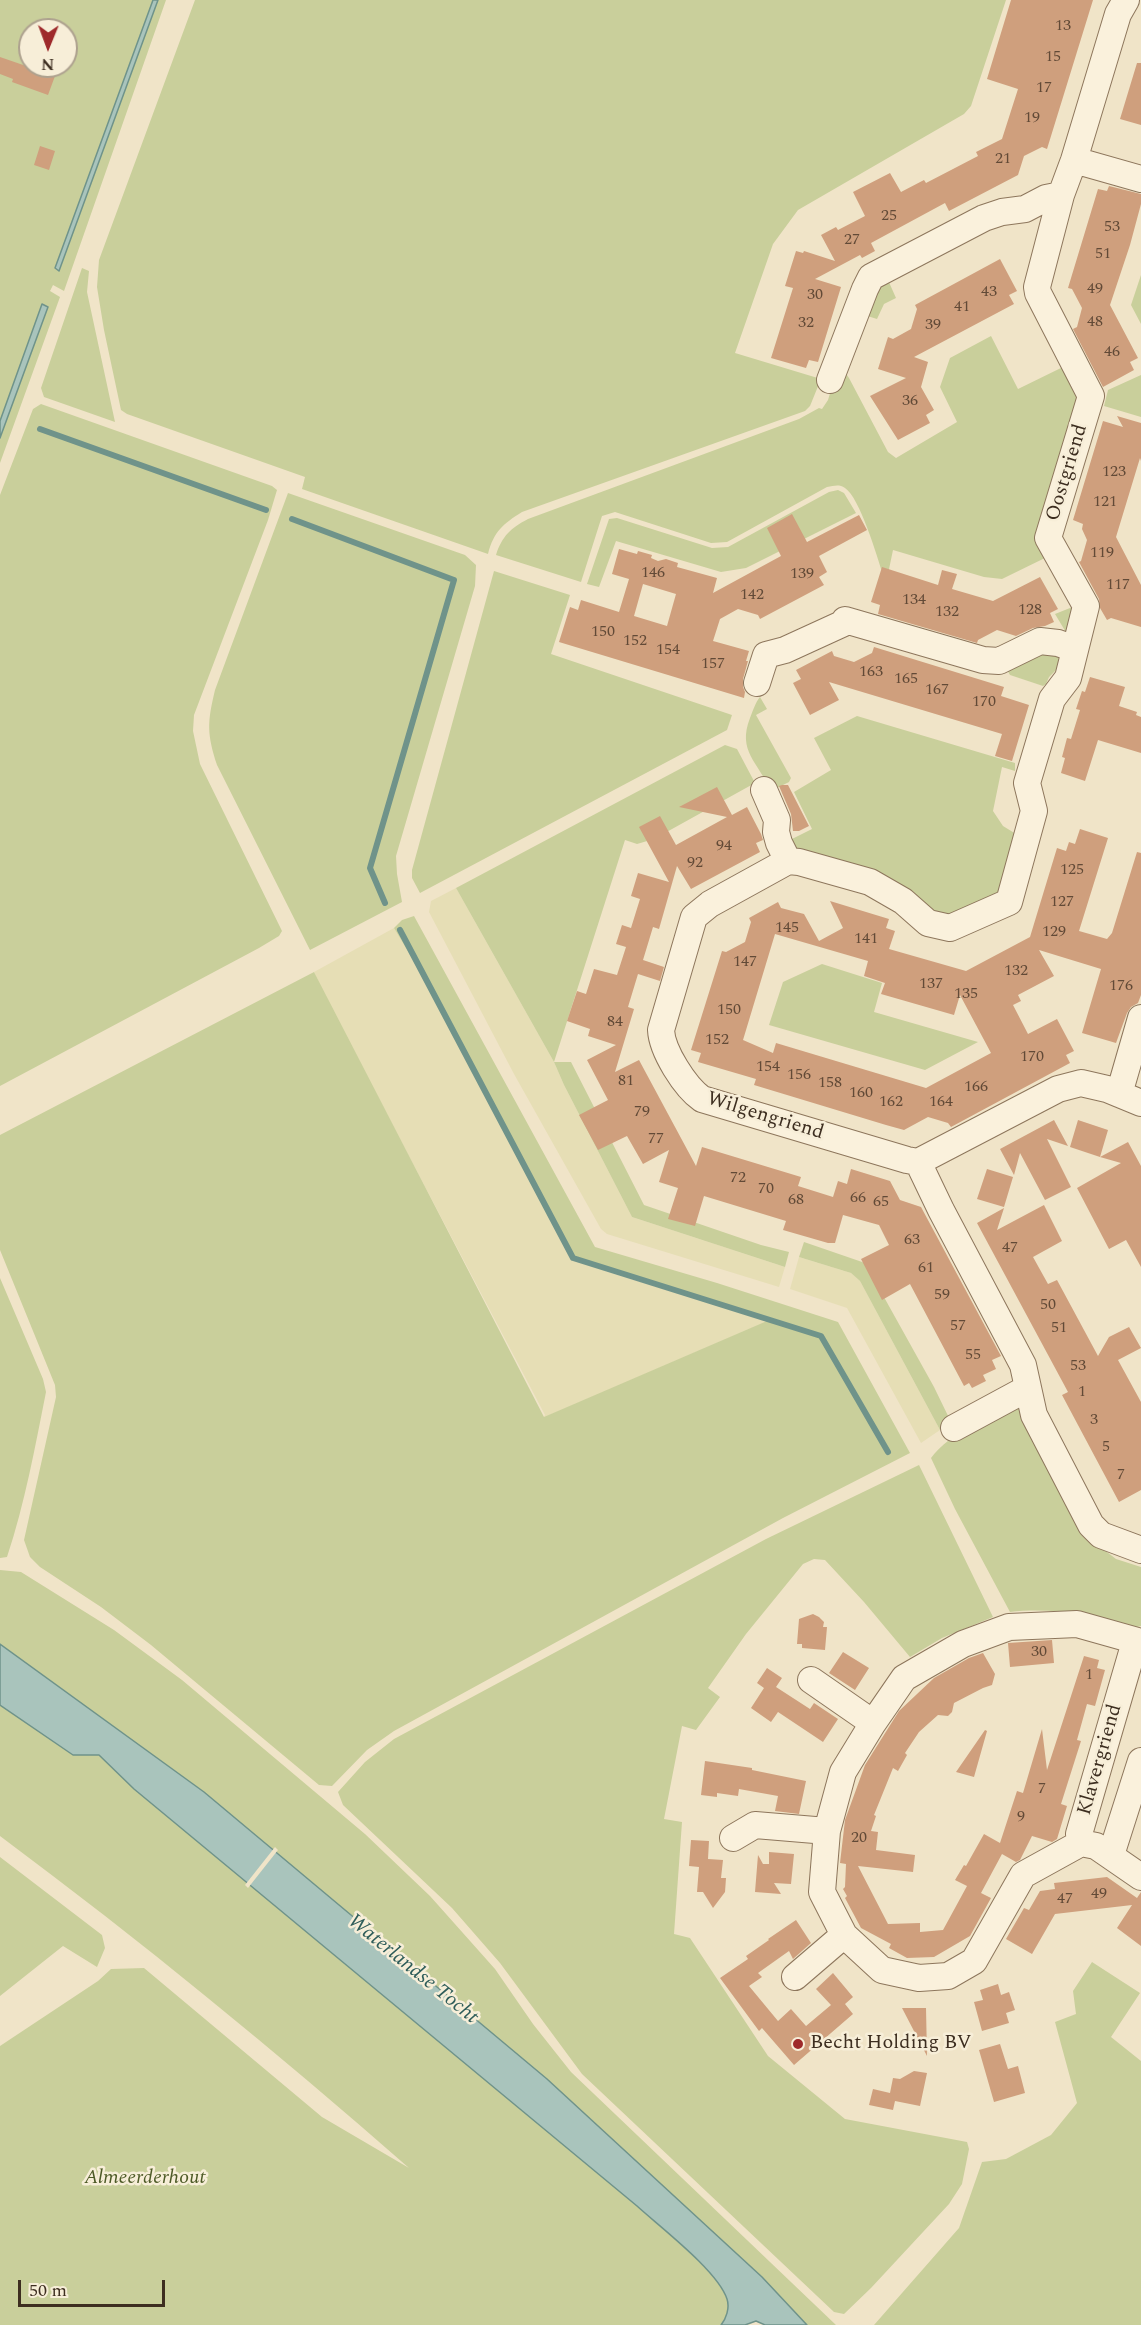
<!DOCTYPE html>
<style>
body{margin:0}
#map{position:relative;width:1141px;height:2325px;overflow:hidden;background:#f0e4c8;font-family:Spectral,serif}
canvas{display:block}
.north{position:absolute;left:18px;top:18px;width:60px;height:60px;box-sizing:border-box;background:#f7eed8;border:2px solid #ada18e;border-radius:50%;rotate:181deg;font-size:16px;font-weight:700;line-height:24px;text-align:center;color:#3d2e20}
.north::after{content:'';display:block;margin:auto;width:21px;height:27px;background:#9e2a2b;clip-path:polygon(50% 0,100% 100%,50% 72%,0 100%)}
.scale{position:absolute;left:18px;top:2280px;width:147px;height:27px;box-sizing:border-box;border:3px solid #3d2e20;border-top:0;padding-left:8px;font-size:18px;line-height:21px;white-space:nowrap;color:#3d2e20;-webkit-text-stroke:4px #f7eed8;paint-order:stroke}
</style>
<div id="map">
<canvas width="1141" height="2325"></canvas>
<div class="north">N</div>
<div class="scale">50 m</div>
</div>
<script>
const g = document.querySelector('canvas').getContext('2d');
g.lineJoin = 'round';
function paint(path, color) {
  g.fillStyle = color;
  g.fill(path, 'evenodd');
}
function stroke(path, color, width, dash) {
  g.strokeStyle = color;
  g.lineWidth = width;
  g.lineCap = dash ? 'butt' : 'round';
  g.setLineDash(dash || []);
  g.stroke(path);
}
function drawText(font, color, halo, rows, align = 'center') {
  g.font = font + ' Spectral,serif';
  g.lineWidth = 5;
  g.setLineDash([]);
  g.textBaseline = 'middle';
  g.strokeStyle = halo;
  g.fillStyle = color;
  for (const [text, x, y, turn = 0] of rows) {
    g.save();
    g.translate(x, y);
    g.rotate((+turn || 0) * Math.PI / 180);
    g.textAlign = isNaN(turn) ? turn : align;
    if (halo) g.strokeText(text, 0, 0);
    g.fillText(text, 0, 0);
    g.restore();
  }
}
const farmland = new Path2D(`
 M456,888L554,1062L564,1085L632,1217L785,1267L779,1287L607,1234L601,1229L514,1074L429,912L431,901Z
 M394,928L605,1271L768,1321L543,1418L545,1415L329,1004L314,972Z
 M799,1257L851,1273L860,1281L940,1430L921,1443L847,1308L790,1289Z`);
const green = new Path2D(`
 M0,0H166L64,291L53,285L50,291L60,297L0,463ZM30,30H66V66H30Z
 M195,0H1006L971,106L964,114L798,210L773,244L735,353L821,379L810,406L805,411L522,512C503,524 494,531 488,554L302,489L305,477L127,414L121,410L104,330L97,287L99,260Z
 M82,268L89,271L87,292L115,422L44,397L41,388Z
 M1141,275V324L1131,305Z
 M888,280L896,298L884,304L877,319L861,314L867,296Z
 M991,336L1018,389L1065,366L1080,391L1049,556L1002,579L984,577L893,550L888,574L883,575C877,556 860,498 845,488C839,484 834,486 827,487L727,542L711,543L615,512L602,516L581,582L496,555C502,536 511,528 528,519L799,419L819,408L822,409L828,400L839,364L849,378L888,452L896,458L957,422L940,387L950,358Z
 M1141,375V417L1104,406L1108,390Z
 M41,404L272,486L277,490L268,520L194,715L193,731L200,764L282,931L279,936L259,948L0,1086V495L33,409Z
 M838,490L844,493L856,513L746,568L721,572L616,541L599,587L587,584L609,519L617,518L712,548L728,547L829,492Z
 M288,493L465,555L476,565L475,586L396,856L397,874L402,902L310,950L217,765C207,734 207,723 215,690Z
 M494,571L570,595L551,654L732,715L727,730L420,893L412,878V870Z
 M1080,604L1067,634L1055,614Z
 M1040,648L1058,650L1062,664L1049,677L1046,684L1043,686L1010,675L1006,668Z
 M760,697L767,709L756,715L791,778L789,782L771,791C758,762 737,751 750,718C753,711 755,703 760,697Z
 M857,716L1015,763V771L1002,767L993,811L1003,826L1016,834L1005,897L961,918L938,916L791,853L790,840L812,829L794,792L831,770L814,738Z
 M725,745L737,749L755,783L654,839L637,844L625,840L554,1062H571L644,1205L761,1245L789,1252L785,1267L632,1217L564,1085L554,1062L456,888Z
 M414,916L595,1247L717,1283L838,1322L910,1453L783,1518L394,1731L367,1750L332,1786L319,1785L151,1645L101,1607L40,1567L30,1557L24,1540L56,1397L55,1385L0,1250V1135L314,972L544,1417L767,1321L572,1259L427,983L394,928L402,920Z
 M822,964L882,983L874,1012L978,1042L925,1070L769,1025L783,982Z
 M804,1242L865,1263L934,1387L951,1422L940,1430L860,1281L851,1273L799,1257Z
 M0,1278L43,1379L46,1392C35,1447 25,1503 7,1557L0,1558Z
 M1016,1402L1059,1485L1099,1546L1116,1559L1141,1567V1626L1137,1627C1094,1616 1054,1607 1010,1612L955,1509L931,1458C951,1432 987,1417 1016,1402Z
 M919,1465L993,1617L942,1638L910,1657L864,1602L825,1560L814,1559L803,1564L746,1634L708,1688L720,1697L696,1730L682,1726L664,1819L682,1822L674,1934L690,1938L768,2056L845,2119L967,2142L969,2149L962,2184L949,2204L871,2288L844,2314L834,2312L582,2074L500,1963L452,1908L343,1805L338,1792L365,1762L394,1739L766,1539Z
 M0,1570L21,1572L114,1630L182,1680L365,1834L430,1896L495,1969L533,2024L571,2072L836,2325H807L762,2277L547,2079L204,1792L0,1644Z
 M0,1705L73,1755H99L134,1789L637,2206C660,2227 717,2271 727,2299C730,2308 726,2319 721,2325H0V2046L98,1981L111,1969L144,1968L322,2117L409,2168C277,2052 141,1941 0,1836Z
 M0,1857L102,1935L105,1948L97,1967L63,1946L0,1996Z
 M1092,1962L1140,1993L1111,2037L1141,2061V2325H874L959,2228L982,2162L1006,2159L1051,2135L1077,2103L1055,2022L1076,2014L1073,1991Z`);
const water = new Path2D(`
 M153,0H158L59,271L55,268Z
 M42,304L48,307L0,438V421Z
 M0,1644L204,1792L547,2079L762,2277L807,2325H765L756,2321L745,2325H721C726,2319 730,2308 727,2299C718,2271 660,2227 637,2206L134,1789L99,1755H73L0,1705Z`);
const pier = new Path2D(`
 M275,1847L278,1850L248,1888L245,1885Z`);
const stream = new Path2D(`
 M40,429L266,510
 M292,519L454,580L370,868L385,903
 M400,930L573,1258L821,1336L888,1452`);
const building = new Path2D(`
 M1011,0H1093L1047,149L1042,147L1024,156L1018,175L949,211L945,203L871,243L875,251L862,258L860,255L815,279L841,287L818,362L809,360L806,368L771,358L793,288L785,286L796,251L803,253L804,251L835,261L821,235L836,227L838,230L865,216L853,192L890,173L901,192L924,180L926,183L953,169L978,156L976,152L1002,139L1018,89L987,79Z
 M0,57L55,76L48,95L12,82L13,79L0,74Z
 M1137,63H1141V125L1120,119Z
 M40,146L55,151L49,170L34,165Z
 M1109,186L1141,194V204L1130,245L1110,305L1138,358L1130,362L1134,370L1103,387L1073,329L1077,327L1082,308L1072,289L1068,288L1098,189L1107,191Z
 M1000,259L1017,291L1009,295L1014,304L914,357L928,362L921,387L934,410L926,415L930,423L898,440L870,396L906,378L878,369L888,337L893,339L911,329L917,309L915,305Z
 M1117,416L1141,423V461L1140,458L1116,537L1141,585V627L1111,618L1107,620L1100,608L1099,599L1079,562L1081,561L1087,540L1082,529L1083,524L1073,520L1103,421L1123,427Z
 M792,514L807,542L859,515L867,530L819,556L827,572L819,577L824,585L760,619L758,615L738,609L720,619L713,641L749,651L746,661H748L743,679V687L745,692L744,698L559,642L570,607L578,610L581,600L619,612L629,579L612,574L619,549L637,554L638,551L652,555L651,558L658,561L666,559L678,563L677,567L717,578L713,593L781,556L767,528ZM643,584L676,594L667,626L634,616Z
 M882,567L938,585L942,570L957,574L952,589L993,601L1040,577L1058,609L1050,613L1054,622L1045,626L1033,628L1016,636L997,630L978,640L977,643L878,614L880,605L871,602Z
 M874,647L1004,687L1001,696L1029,705L1012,761L995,756L1002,734L829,682L839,700L810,715L793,683L801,679L796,670L832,651L834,656L854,662L872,653Z
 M1090,677L1125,687L1119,706L1137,712L1136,715L1141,717V753L1098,740L1085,781L1061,773L1065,758L1062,757L1067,738L1071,739L1080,710L1076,709L1082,691L1085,692Z
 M782,785H788L809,826L799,831H793L791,814L779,786Z
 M717,787L732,815L747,807L761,834L763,840L756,843L760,852L691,889L677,866L659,929L653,927L643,960L664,967L660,981L638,974L628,1007L634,1009L615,1072L639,1060L696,1166L702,1147L801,1177L798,1186L833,1197L838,1181L847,1184L851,1169L890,1181L900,1200L921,1207L1001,1356L992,1360L996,1369L983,1375L986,1381L972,1388L969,1383L964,1386L910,1284L882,1300L861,1259L889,1245L879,1225L843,1215L835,1243H828L783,1230L786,1221L704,1196L695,1226L668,1219L678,1188L659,1182L669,1150L643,1164L627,1136L598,1150L579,1115L608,1100L587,1060L616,1045L588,1036L590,1029L567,1021L577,991L586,994L594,969L617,975L626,947L616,944L622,925L631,928L640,899L631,896L638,873L669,882L639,827L660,816L676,845L727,817L679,807Z
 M1080,829L1108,838L1079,931L1107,939L1112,933L1137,852L1141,853V995L1138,1003L1131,1007L1127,1013L1116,1043L1082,1033L1101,969L1039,950L1054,976L1018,995L1021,1001L1013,1005L1028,1034L1057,1019L1074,1051L1066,1055L1070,1063L951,1127L948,1123L928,1117L904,1130L886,1125L754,1085L756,1079L698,1062L701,1053L691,1050L722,951L726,952L745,942L751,922L749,918L778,902L781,908L804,914L819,941L843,928L830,901L889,919L886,928L895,931L889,949L966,971L1030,937L1057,848L1066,851L1069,842L1075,844ZM775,934L868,961L864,976L885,983L881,994L954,1015L960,995L991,1053L926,1088L776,1043L773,1053L743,1040Z
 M1054,1120L1068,1146L1047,1139L1071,1187L1045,1200L1020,1153L1014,1175L1000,1149Z
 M1078,1120L1108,1130L1100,1157L1070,1147Z
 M1128,1142L1141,1166V1267L1126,1240L1109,1249L1077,1188L1121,1163L1100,1157Z
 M987,1169L1013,1177L1004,1207L977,1199Z
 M1044,1205L1062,1241L1033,1257L1048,1284L1057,1280L1098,1356L1109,1337L1129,1327L1141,1348L1118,1360L1141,1402V1490L1119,1502L1062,1395L1068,1392L977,1223L1004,1208L997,1230Z
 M813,1614L819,1617L824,1622L823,1627H827L825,1650L802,1648V1644H797L799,1619Z
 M1052,1640L1054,1663L1010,1667L1008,1643Z
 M843,1652L869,1668L855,1690L829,1673Z
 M983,1653L995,1674L992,1685L983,1688L954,1703L952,1712L948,1716L938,1715L919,1732L905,1753L907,1755L898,1771L893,1768L874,1815L876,1816L871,1831L878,1832L876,1850L915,1855L913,1872L858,1866L888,1924L920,1923V1932L943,1930L967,1886L955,1880L964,1865L966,1866L984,1834L1000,1843L1017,1791L1023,1793L1042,1729L1047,1770L1084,1656L1099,1660L1097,1668L1105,1670L1095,1706L1087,1704L1077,1740L1081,1741L1061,1804L1067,1806L1057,1839L1052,1842L1032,1836L1020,1860L1016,1862L1002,1854L981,1893L991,1898L970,1936L934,1957L907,1958L889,1948L891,1944L861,1928L845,1898L847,1896L843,1889L845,1887L846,1864L840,1863L845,1820L865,1765L899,1711L934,1678L969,1658Z
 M767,1668L782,1678L776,1687L810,1709L814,1703L838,1719L823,1742L778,1712L771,1722L751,1708L764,1688L757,1683Z
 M985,1730L987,1731L974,1777L956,1772Z
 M705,1761L752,1768V1770L806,1781L799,1814L775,1811L778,1796L739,1789L738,1796L717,1793V1797L701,1795Z
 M691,1840L709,1841L708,1859L723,1860L721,1878H726L725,1892L713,1908L703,1892H697L699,1867L689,1866Z
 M769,1852L794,1854L791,1884L774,1883L781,1894L755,1892L758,1855L763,1864H769Z
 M1107,1877L1137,1898L1141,1892V1946L1117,1928L1132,1905L1055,1914L1032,1954L1006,1939L1024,1908L1029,1910L1040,1891L1055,1889L1054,1883Z
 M796,1920L811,1943L793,1959L789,1951L758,1973L762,1977L749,1986L778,2021L791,2009L806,2026L831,2005L816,1989L833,1973L853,1997L845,2004L853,2014L794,2065L762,2028L759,2031L720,1978L748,1959L746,1956L769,1940L768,1939Z
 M998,1984L1001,1995L1009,1992L1015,2010L1006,2013L1009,2023L982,2031L974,2002L983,2000L980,1990Z
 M902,2008H926L927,2056Z
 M1000,2044L1008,2069L1018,2066L1025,2093L994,2102L979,2050Z
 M914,2071L927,2073L920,2106L895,2101L893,2110L869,2105L873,2089L890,2093L893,2078L900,2079Z`);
const minor = new Path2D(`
 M1126,0L1118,14L1074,160L1061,195L1037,287L1038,293L1091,396L1048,538L1086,606L1068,678L1052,699L1027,783L1034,811L1009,902L950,928L928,923L903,901L870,882L799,862L788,861L710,904L694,917L661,1030C662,1051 685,1087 702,1099L907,1160L918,1162L1058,1089L1081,1083L1107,1089L1141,1103
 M1074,160L1141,179
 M830,380L865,289L871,277L984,218L1002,212L1025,209L1046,198L1061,195
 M757,683L766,655L785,650L844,623L845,620L983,660L999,661L1040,641L1058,643L1075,649
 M764,790L777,820L776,832L779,843L788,861
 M1119,1094L1141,1018
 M918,1162L941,1210L1023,1365L1034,1415L1091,1525L1101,1535L1141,1550
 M954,1428L1028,1388
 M1141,1642L1077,1624L1009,1627L963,1644L904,1678L873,1723L843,1772L827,1831L822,1892L844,1935L882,1970L919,1978L948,1976L974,1961L1023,1875L1081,1843L1096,1846L1141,1877
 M811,1680L873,1723
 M733,1838L755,1825L827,1831
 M1081,1843L1079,1834L1135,1642
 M1111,1855L1141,1761
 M795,1977L844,1935`);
const markers = [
 [798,2044,6,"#9e2a2b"]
];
const numberNames = [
 ["13",1063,27],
 ["15",1053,58],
 ["17",1044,89],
 ["19",1032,119],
 ["21",1003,160],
 ["25",889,217],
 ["53",1112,228],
 ["27",852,241],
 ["51",1103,255],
 ["49",1095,290],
 ["43",989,293],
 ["30",815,296],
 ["41",962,308],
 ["48",1095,323],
 ["32",806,324],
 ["39",933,326],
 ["46",1112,353],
 ["36",910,402],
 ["123",1114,473],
 ["121",1105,503],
 ["119",1102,554],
 ["146",653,574],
 ["139",802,575],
 ["117",1118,586],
 ["142",752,596],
 ["134",914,601],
 ["128",1030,611],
 ["132",947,613],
 ["150",603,633],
 ["152",635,642],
 ["154",668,651],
 ["157",713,665],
 ["163",871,673],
 ["165",906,680],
 ["167",937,691],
 ["170",984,703],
 ["94",724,847],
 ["92",695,864],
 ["125",1072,871],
 ["127",1062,903],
 ["145",787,929],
 ["129",1054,933],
 ["141",866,940],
 ["147",745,963],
 ["132",1016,972],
 ["137",931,985],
 ["176",1121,987],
 ["135",966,995],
 ["150",729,1011],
 ["84",615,1023],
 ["152",717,1041],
 ["170",1032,1058],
 ["154",768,1068],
 ["156",799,1076],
 ["81",626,1082],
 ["158",830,1084],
 ["166",976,1088],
 ["160",861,1094],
 ["162",891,1103],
 ["164",941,1103],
 ["79",642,1113],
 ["77",656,1140],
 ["72",738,1179],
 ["70",766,1190],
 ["66",858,1199],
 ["68",796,1201],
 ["65",881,1203],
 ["63",912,1241],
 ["47",1010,1249],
 ["61",926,1269],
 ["59",942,1296],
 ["50",1048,1306],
 ["57",958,1327],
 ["51",1059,1329],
 ["55",973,1356],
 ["53",1078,1367],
 ["1",1082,1393],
 ["3",1094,1421],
 ["5",1106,1448],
 ["7",1121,1476],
 ["30",1039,1653],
 ["1",1089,1676],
 ["7",1042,1790],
 ["9",1021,1818],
 ["20",859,1839],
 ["49",1099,1895],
 ["47",1065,1900]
];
const streetNames = [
 ["Oostgriend",1068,473,-73],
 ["Wilgengriend",765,1117,17],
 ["Klavergriend",1101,1760,-74]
];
const poiNames = [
 ["Becht Holding BV",810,2044]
];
const parkNames = [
 ["Almeerderhout",145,2179]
];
const waterNames = [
 ["Waterlandse Tocht",412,1970,39]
];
paint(farmland, '#e6deb5');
paint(green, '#c9cf9b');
paint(water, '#a9c4bc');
stroke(water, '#6f938a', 1.5);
paint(pier, '#f0e4c8');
stroke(stream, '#6f938a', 6);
paint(building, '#cf9f7d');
stroke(minor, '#8d765c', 28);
stroke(minor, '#faf1dc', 26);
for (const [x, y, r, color] of markers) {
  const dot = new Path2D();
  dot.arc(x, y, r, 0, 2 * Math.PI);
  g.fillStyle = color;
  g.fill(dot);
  stroke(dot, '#f7eed8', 2);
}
drawText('16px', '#624a37', null, numberNames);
drawText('20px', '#3d2e20', '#f7eed8', streetNames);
drawText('20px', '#3d2e20', '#f7eed8', poiNames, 'left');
drawText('italic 20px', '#4d5a26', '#f7eed8', parkNames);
drawText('italic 21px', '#2f5d5a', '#f7eed8', waterNames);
</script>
